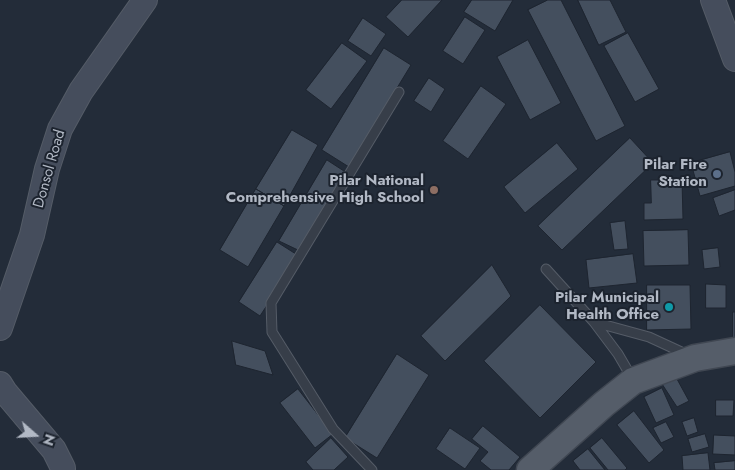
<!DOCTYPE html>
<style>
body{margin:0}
#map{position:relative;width:735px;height:470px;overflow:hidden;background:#232c39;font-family:Jost,sans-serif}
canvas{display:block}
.north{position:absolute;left:10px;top:410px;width:50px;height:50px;-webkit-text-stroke:4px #1c232e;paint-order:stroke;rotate:109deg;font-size:14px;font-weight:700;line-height:20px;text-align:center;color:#b2b9c5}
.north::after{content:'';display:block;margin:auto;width:18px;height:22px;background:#b2b9c5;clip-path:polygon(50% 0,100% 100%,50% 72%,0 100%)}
</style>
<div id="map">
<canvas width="735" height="470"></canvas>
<div class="north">N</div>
</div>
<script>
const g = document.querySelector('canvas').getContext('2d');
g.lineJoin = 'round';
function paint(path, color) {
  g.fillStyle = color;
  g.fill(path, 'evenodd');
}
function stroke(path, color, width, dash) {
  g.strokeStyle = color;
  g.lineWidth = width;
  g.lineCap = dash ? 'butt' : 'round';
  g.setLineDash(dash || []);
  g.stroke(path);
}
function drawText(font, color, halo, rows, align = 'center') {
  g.font = font + ' Jost,sans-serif';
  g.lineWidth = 4;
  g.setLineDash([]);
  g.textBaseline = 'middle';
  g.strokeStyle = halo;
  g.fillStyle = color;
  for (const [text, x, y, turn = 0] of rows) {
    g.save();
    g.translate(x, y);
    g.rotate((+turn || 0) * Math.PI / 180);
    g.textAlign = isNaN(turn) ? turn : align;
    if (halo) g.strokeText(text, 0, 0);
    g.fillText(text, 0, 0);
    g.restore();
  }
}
const building = new Path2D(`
 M402,0H442L408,37L386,17Z
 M472,0H513L495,31L464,12Z
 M548,0H561L625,126L596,141L528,10Z
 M578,0H610L626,32L599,45Z
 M465,17L485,30L463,64L443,51Z
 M363,18L386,34L371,56L348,41Z
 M628,33L659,89L635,102L604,46Z
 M528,40L561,103L530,120L497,57Z
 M342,43L367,61L331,109L306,90Z
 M384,48L411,65L349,167L322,150Z
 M429,78L445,89L431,112L414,101Z
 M481,86L506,104L468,159L443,141Z
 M292,130L318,145L284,206L256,189Z
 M630,138L653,163L562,250L538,226Z
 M557,143L578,169L525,213L504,187Z
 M730,152L735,172V186L700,196L691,163Z
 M327,160L347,173L300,251L279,241Z
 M651,180H682L683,219L644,220V203H651Z
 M256,189L284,206L248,267L220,250Z
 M735,190V210L719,216L713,198Z
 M625,221L628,249L614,250L610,223Z
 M688,230L689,265L644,266L643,231Z
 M277,242L299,256L260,316L239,302Z
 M718,248L720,267L704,269L702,250Z
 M633,254L637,283L589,288L586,260Z
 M492,265L511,296L445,361L421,336Z
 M706,284L726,285V308H706Z
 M647,285H690L691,329L647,330Z
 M540,305L596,362L540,418L484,361Z
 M733,312H735V340H733Z
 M232,341L265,351L273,375L236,365Z
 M397,354L429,375L377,458L345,438Z
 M677,379L689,401L677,407L662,384Z
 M662,388L674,415L656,423L644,397Z
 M298,389L333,434L315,448L280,403Z
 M716,400H734L733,416H716Z
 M634,411L664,450L649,463L617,425Z
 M694,418L698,432L687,436L682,422Z
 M666,422L674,437L661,443L653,428Z
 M483,426L520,457L509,470H491L480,461L488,452L472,439Z
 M450,428L480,448L465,469L436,449Z
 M705,434L709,447L692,452L688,439Z
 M714,435L735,436V455L713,454Z
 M331,438L348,457L334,470H313L306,462Z
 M602,438L627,468L625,470H608L590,448Z
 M588,449L605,470H580L573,461Z
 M708,453L710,470H683L682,456Z
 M735,461V470H715L714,463Z`);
const lane = new Path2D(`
 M546,269L594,322L618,354L632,378
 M594,322L649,337L688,355
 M372,470L333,429L272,332L271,303L399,92`);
const secondary = new Path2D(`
 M713,0L735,59
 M0,328L32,235L47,169L60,129L81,91L145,0
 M0,384L5,392L54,450L63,468V470`);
const primary = new Path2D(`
 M530,470L604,404L633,381L695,358L735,351`);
const markers = [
 [717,174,5,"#5c6f8a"],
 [434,190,5,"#8d6e63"],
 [669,307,5,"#0f9aa8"]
];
const poiNames = [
 ["Pilar Fire",707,165],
 ["Station",707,182],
 ["Pilar National",424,181],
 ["Comprehensive High School",424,198],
 ["Pilar Municipal",659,298],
 ["Health Office",659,315]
];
const streetNames = [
 ["Donsol Road",50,169,-74]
];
paint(building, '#444f5e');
stroke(building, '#1e2530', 1);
stroke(lane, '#555c67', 11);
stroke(secondary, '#555c67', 26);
stroke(primary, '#404752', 29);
stroke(lane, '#373e49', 9);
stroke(secondary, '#454d5c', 24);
stroke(primary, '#555d69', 26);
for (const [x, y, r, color] of markers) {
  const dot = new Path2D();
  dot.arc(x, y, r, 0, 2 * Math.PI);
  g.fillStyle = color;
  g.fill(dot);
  stroke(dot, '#1c232e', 2);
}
drawText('bold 15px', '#b2b9c5', '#1c232e', poiNames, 'right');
drawText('15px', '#b2b9c5', '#1c232e', streetNames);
</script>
